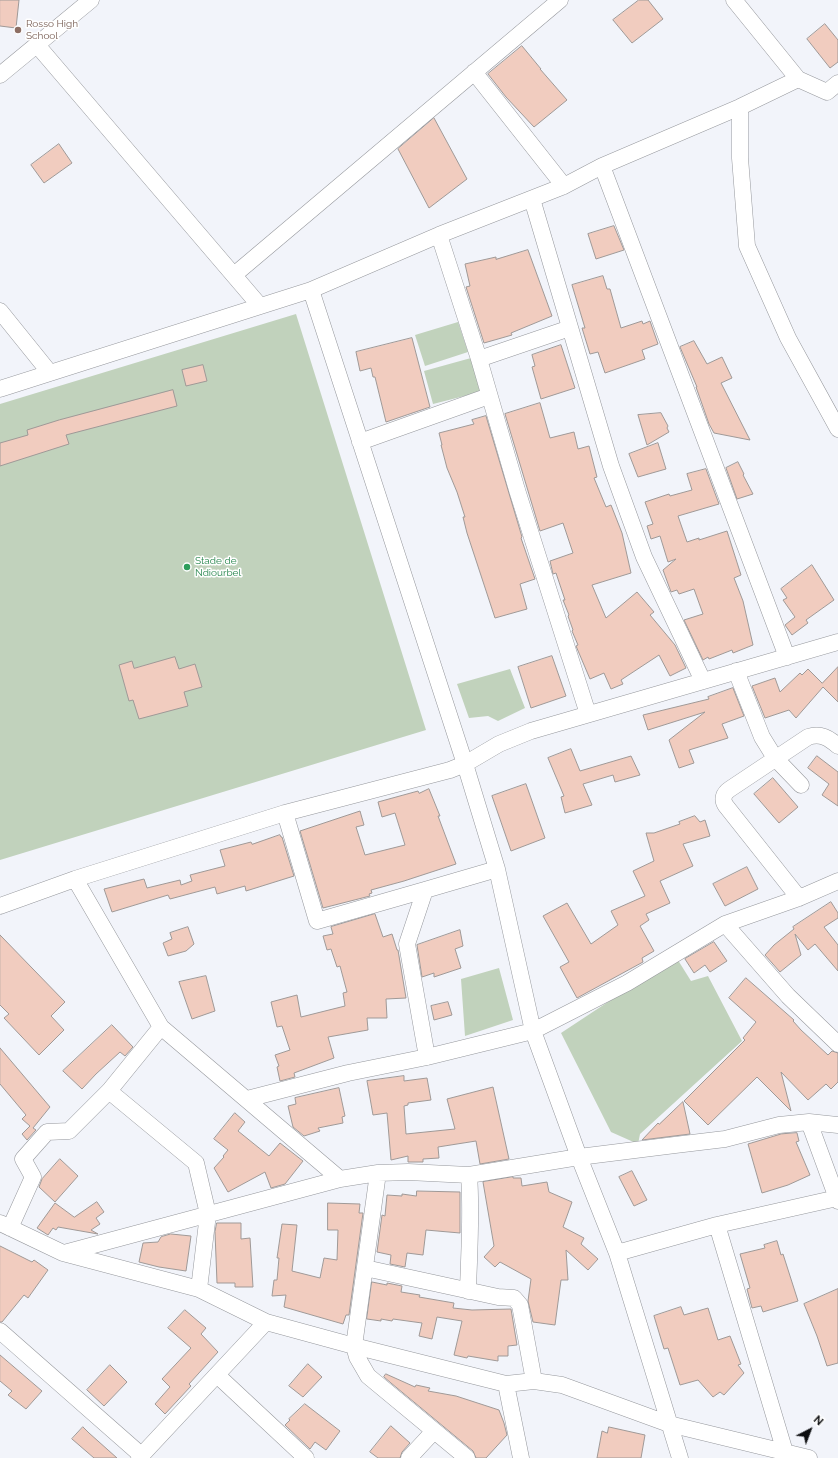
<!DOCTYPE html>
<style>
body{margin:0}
#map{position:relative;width:838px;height:1458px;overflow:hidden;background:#f2f4fa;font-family:Raleway,sans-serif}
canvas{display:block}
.north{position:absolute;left:790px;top:1410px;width:40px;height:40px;-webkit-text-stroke:3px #fff;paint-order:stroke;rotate:42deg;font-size:11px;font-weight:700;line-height:16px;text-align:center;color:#0c0d0f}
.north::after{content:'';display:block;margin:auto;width:14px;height:18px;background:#0c0d0f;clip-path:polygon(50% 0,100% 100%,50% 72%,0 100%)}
</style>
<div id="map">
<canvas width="838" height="1458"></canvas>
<div class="north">N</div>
</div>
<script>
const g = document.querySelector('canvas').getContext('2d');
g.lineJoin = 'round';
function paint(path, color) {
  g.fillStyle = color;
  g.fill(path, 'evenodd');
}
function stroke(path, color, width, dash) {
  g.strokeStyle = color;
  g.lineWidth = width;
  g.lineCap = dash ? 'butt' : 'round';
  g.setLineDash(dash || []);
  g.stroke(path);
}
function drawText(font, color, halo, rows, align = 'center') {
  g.font = font + ' Raleway,sans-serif';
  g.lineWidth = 3;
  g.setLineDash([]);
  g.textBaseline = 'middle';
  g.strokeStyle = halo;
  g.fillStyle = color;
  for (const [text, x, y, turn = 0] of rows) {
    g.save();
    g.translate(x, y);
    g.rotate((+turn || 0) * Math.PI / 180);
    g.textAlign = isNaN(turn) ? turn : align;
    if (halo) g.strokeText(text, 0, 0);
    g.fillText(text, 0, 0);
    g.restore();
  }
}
const green = new Path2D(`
 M296,314L426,730L0,860V404Z
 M458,322L468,352L425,366L415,335Z
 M471,358L480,392L433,404L424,371Z
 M510,669L525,708L498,721L488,716L469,718L457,684Z
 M676,957L691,981L708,976L742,1041L640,1134L638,1144L611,1132L561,1033Z
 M499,968L513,1020L465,1036L461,979Z`);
const building = new Path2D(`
 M0,0H19L16,28L0,26Z
 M639,0H648L663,19L632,43L613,20Z
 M825,24L838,40V62L830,68L807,39Z
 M522,46L541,69H540L567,100L534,127L506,97L488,74Z
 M434,118L467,179L429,208L398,149Z
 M59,144L72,163L44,183L31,165Z
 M614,226L624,250L596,259L588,234Z
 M528,250L552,316L511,333L512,335L484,343L466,287L470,286L465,264L496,257V259Z
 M603,276L607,289H610L621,328L642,321L643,324L650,321L658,344L642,350L645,359L605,373L598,352L590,354L582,328H585L572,285Z
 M412,338L430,407L386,422L375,377H373L371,368L360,371L356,352Z
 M694,341L707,364L722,357L732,378L721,383L750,440L714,433L709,424L696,387H697L680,347Z
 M561,345L575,388L541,399L532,367L535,366L532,355Z
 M203,365L207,381L186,386L182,370Z
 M173,390L177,406L66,435L69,444L0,466V443L28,435L27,430L59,420Z
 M540,403L550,438L574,432L578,449L589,446L597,477L594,478L606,507L611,505L622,533L631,573L592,585L606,618L637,592L654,612L650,615L675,645L686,668L670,676L659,655L621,680L623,684L611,689L604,673L590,679L576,646L578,645L572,631L573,630L568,616L569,615L563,600H565L556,573L553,574L550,561L573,553L563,523L540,531L505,414Z
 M661,413L668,426L667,428L669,432L647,445L638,415Z
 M486,416L522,537L521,538L535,579L520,584L527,609L495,618L467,533L463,517H465L457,492L447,468L441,445H442L439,433L474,424L472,420Z
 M658,443L666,469L638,477L629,454Z
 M738,462L744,474L743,475L753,494L737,499L726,468Z
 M706,469L719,504L678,516L687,542L699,538V540L727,531L741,575L734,578L743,601L753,645L733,653L732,650L709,659L708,657L703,660L684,620L703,614L694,589L679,594L677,590L671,592L663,570L676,559L668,562L660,536L651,539L647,526L653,524L645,502L669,494L670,496L692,490L687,474Z
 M812,565L834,600L806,620L808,623L792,635L785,625L795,617L783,600L787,598L781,589Z
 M552,656L566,696L531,708L518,667Z
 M175,657L179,669L195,664L202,687L184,692L188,706L139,719L133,700L129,701L119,665L132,661L134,668Z
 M838,667V702L823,687L796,718L789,710L765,718L752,686L775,678L780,692L800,673L802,675L808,669L822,683Z
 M733,688L744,716L722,724L728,738L689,750L694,763L679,768L669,740L705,712L648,730L643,715L709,699L708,697Z
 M571,749L580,771L631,756L640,775L615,782L613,775L583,784L592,805L565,813L561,797L564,796L548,758Z
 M817,756L838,772V806L822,795L829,784L808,768Z
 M773,778L798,807L779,823L754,794Z
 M526,784L545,838L511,851L492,796Z
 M429,789L440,816H438L456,864L404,881L371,890L372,893L369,894L370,896L323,908L300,831L360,811L364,825L356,827L365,855L405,845L395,813L382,817L378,802L418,791L419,793Z
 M695,816L700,822L705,820L710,836L683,844L693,866L660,881L670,903L646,914L649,920L640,926L654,951L642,958L643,962L577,998L560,967L569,962L543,916L567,903L591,944L618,925L611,911L645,896L633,871L654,861L646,833H654L680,824L679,822Z
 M280,835L281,837H282L294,876L246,891L245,886L217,894L215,887L170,899L168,895L112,912L104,889L144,879L147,888L180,880L181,885L192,881L190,875L225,866L220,850L251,842L252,844Z
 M747,867L758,889L725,906L713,884Z
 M831,902L838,913V918L824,927L838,945V971L815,944L808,950L795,934L801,955L780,972L765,955L774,945L794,929L793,927Z
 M375,914L383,937L392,934L397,950H398L406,998L386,999L387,1018H367L368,1030L328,1037L334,1058L294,1073L295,1077L280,1081L277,1067L279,1066L275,1055L290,1050L282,1026L277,1027L271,1002L297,995L301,1017L345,1006L343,993L347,992L340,966L337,967L331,949L327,950L323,936L333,934L331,927Z
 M188,927L194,944L186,951L168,956L163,943L172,939L170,933Z
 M460,930L463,946L455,949L461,968L434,977V973L422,977L417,945Z
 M0,935L65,1002L51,1016L64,1030L39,1055L4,1018L9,1014L0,1005Z
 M714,942L727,961L710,972L705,965L694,973L685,959Z
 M206,976L215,1011L192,1019L179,982Z
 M746,978L794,1020L793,1021L801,1030L828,1055L832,1051L838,1053V1082L831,1089L826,1084L808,1100L781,1072L791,1111L757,1077L708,1125L684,1101L745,1040L743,1038L756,1022L729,998Z
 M448,1002L452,1015L434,1020L431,1006Z
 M112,1025L133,1047L125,1056L120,1052L96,1074L82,1089L63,1071Z
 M0,1048L50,1107L33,1128L36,1130L27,1140L22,1134L30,1126L22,1119L26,1115L0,1084Z
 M404,1076V1081L427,1078L431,1100L408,1103V1105L404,1106L406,1134L455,1129L447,1099L493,1087L509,1159L480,1164L476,1141L438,1147L439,1158L423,1159V1162H408V1156L391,1160L387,1113L373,1115L367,1081Z
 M339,1088L345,1116L342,1117L343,1123L318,1128L320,1131L304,1136L293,1127L288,1106L296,1104L295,1098Z
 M683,1102L690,1134L642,1140L658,1123L659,1124Z
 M235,1113L245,1122L238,1131L269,1156L280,1143L303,1161L285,1184L271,1188L265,1172L228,1192L214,1168L224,1157L223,1156L228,1150L214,1139Z
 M797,1133L799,1141L796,1142L810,1175L788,1185L762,1193L748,1144L781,1134Z
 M60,1159L78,1176L55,1202L39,1187L42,1179Z
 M632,1171L647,1200L634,1206L619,1177Z
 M513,1177V1178H521L522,1186L547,1182L549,1192L572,1202L563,1227L584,1238L581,1244L598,1259L588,1270L566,1250L568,1280H561L555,1325L533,1322L528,1301L531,1279L500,1262L495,1267L484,1257L494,1246L483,1182Z
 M417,1191L460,1192V1233L426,1230L423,1255L407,1253L405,1267L390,1264L391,1255L377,1252L382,1215L385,1216L387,1195L402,1196V1194L416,1196Z
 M97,1202L104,1212L96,1218L100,1224L91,1230L98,1234L58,1227L56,1230L53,1228L48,1235L37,1228L55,1203L74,1217Z
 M328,1203L360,1204L359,1213H363L349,1315H346L343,1324L284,1307L286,1295L272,1296L274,1280H277L279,1258H277L282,1224L297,1225L292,1271L320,1278L324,1258L337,1260L338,1230H328Z
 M217,1223H241V1239L250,1238L253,1287H235V1283H217L215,1232Z
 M171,1234L191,1236L186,1271L159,1267L139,1262L143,1243L158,1242L161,1237Z
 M777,1241L781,1255L783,1254L798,1301L763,1312L761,1306L752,1308L747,1289L750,1288L740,1254L765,1248L764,1245Z
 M0,1246L32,1262L34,1260L48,1270L28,1298L24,1295L2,1322H0Z
 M372,1282L387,1285V1283L402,1286L401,1292L420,1295L419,1297L454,1303L453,1308L472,1310L511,1309L517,1345L508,1346V1356H498V1361L468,1356L467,1358L454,1355L462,1321L437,1317L432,1339L419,1336L422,1323L393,1319L392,1321L381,1319V1321L367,1319Z
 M838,1289V1363L827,1366L817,1336L804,1304Z
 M681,1307L684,1315L708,1308L718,1340L730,1336L741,1364L738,1365L744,1373L724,1395L720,1392L713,1397L698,1380L680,1385L668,1348L664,1349L654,1316Z
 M185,1310L206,1328L201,1334L218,1352L189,1384L191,1386L165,1414L155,1404L170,1387L162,1379L191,1348L168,1328Z
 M0,1355L42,1391L26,1409L8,1395L12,1391L0,1381Z
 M308,1364L322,1377L303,1397L289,1386Z
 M110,1365L127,1382L104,1406L87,1390Z
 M386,1374L415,1387L416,1385L430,1388L428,1391L456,1396L499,1410L504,1423L507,1435L486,1458H476L473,1451L391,1383L384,1377Z
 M305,1404L340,1431L326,1450L315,1442L310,1449L285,1425L290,1420L289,1419Z
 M391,1426L410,1443L402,1452L400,1458H378L370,1452Z
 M83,1427L89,1433L117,1458H94L72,1439Z
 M609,1427L645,1435L641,1458H597L602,1431L607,1433Z`);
const minor = new Path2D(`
 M734,0L798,79
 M37,45L260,306
 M474,72L564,186
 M0,75L91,0
 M740,107V158L747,246L788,338L838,429
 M602,166L787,657
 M532,199L611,466L644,557L703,681
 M439,235L479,359L517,490L588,714
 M234,275L560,0
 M311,290L465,764L497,869L533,1031L579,1157L617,1253L680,1458
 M0,311L50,373
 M479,359L570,328
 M0,389L311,290L439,235L564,186L602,166L740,107L798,79L827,92L838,83
 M360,442L489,396
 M736,671L762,737L775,758L801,785
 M285,813L317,921L425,890
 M75,879L161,1027L340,1179
 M799,898L726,806C721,799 724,793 730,789L808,737C821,733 829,738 838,746
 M0,906L75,879L285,813L450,770L465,764L499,744L531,731L838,642
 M725,924L788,996L838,1044
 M427,1057L407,944L425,890L497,869
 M109,1091L196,1163L208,1214L199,1289
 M247,1099L348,1073L427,1057L533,1031L627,983L725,924L799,898L838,881
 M809,1122L838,1201
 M378,1173L354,1346L357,1357L368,1376L467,1458
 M0,1223L63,1253L199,1289L266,1322L354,1346L506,1384L534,1381L562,1385L669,1424L809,1458
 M717,1225L785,1452
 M10,1228L33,1177L23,1159L47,1132L69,1131L109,1091L161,1027
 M64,1253L340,1179L378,1173L408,1172L469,1175L579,1157L675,1145L725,1139L779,1125L809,1122L838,1125
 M617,1253L717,1225L837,1198
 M365,1268L498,1297L514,1298L520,1305L534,1381
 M468,1291C469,1253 472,1213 469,1175
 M0,1331L141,1455
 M217,1375L306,1458
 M506,1384L521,1458
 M139,1458L266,1322
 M409,1458L434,1431`);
const markers = [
 [18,30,4,"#8d6e63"],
 [187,567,4,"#2e9e5b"]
];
const educationNames = [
 ["Rosso High",26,24],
 ["School",26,36]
];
const leisureNames = [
 ["Stade de",195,561],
 ["Ndiourbel",195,573]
];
paint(green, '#c1d2bc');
paint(building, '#f1ccbf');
stroke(building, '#9f9997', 1);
stroke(minor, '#96989d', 17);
stroke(minor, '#fff', 16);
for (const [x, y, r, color] of markers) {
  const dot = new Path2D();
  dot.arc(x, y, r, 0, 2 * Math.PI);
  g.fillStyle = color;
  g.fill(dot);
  stroke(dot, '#fff', 1.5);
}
drawText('10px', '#785e54', '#fff', educationNames, 'left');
drawText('10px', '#27864d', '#fff', leisureNames, 'left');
</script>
